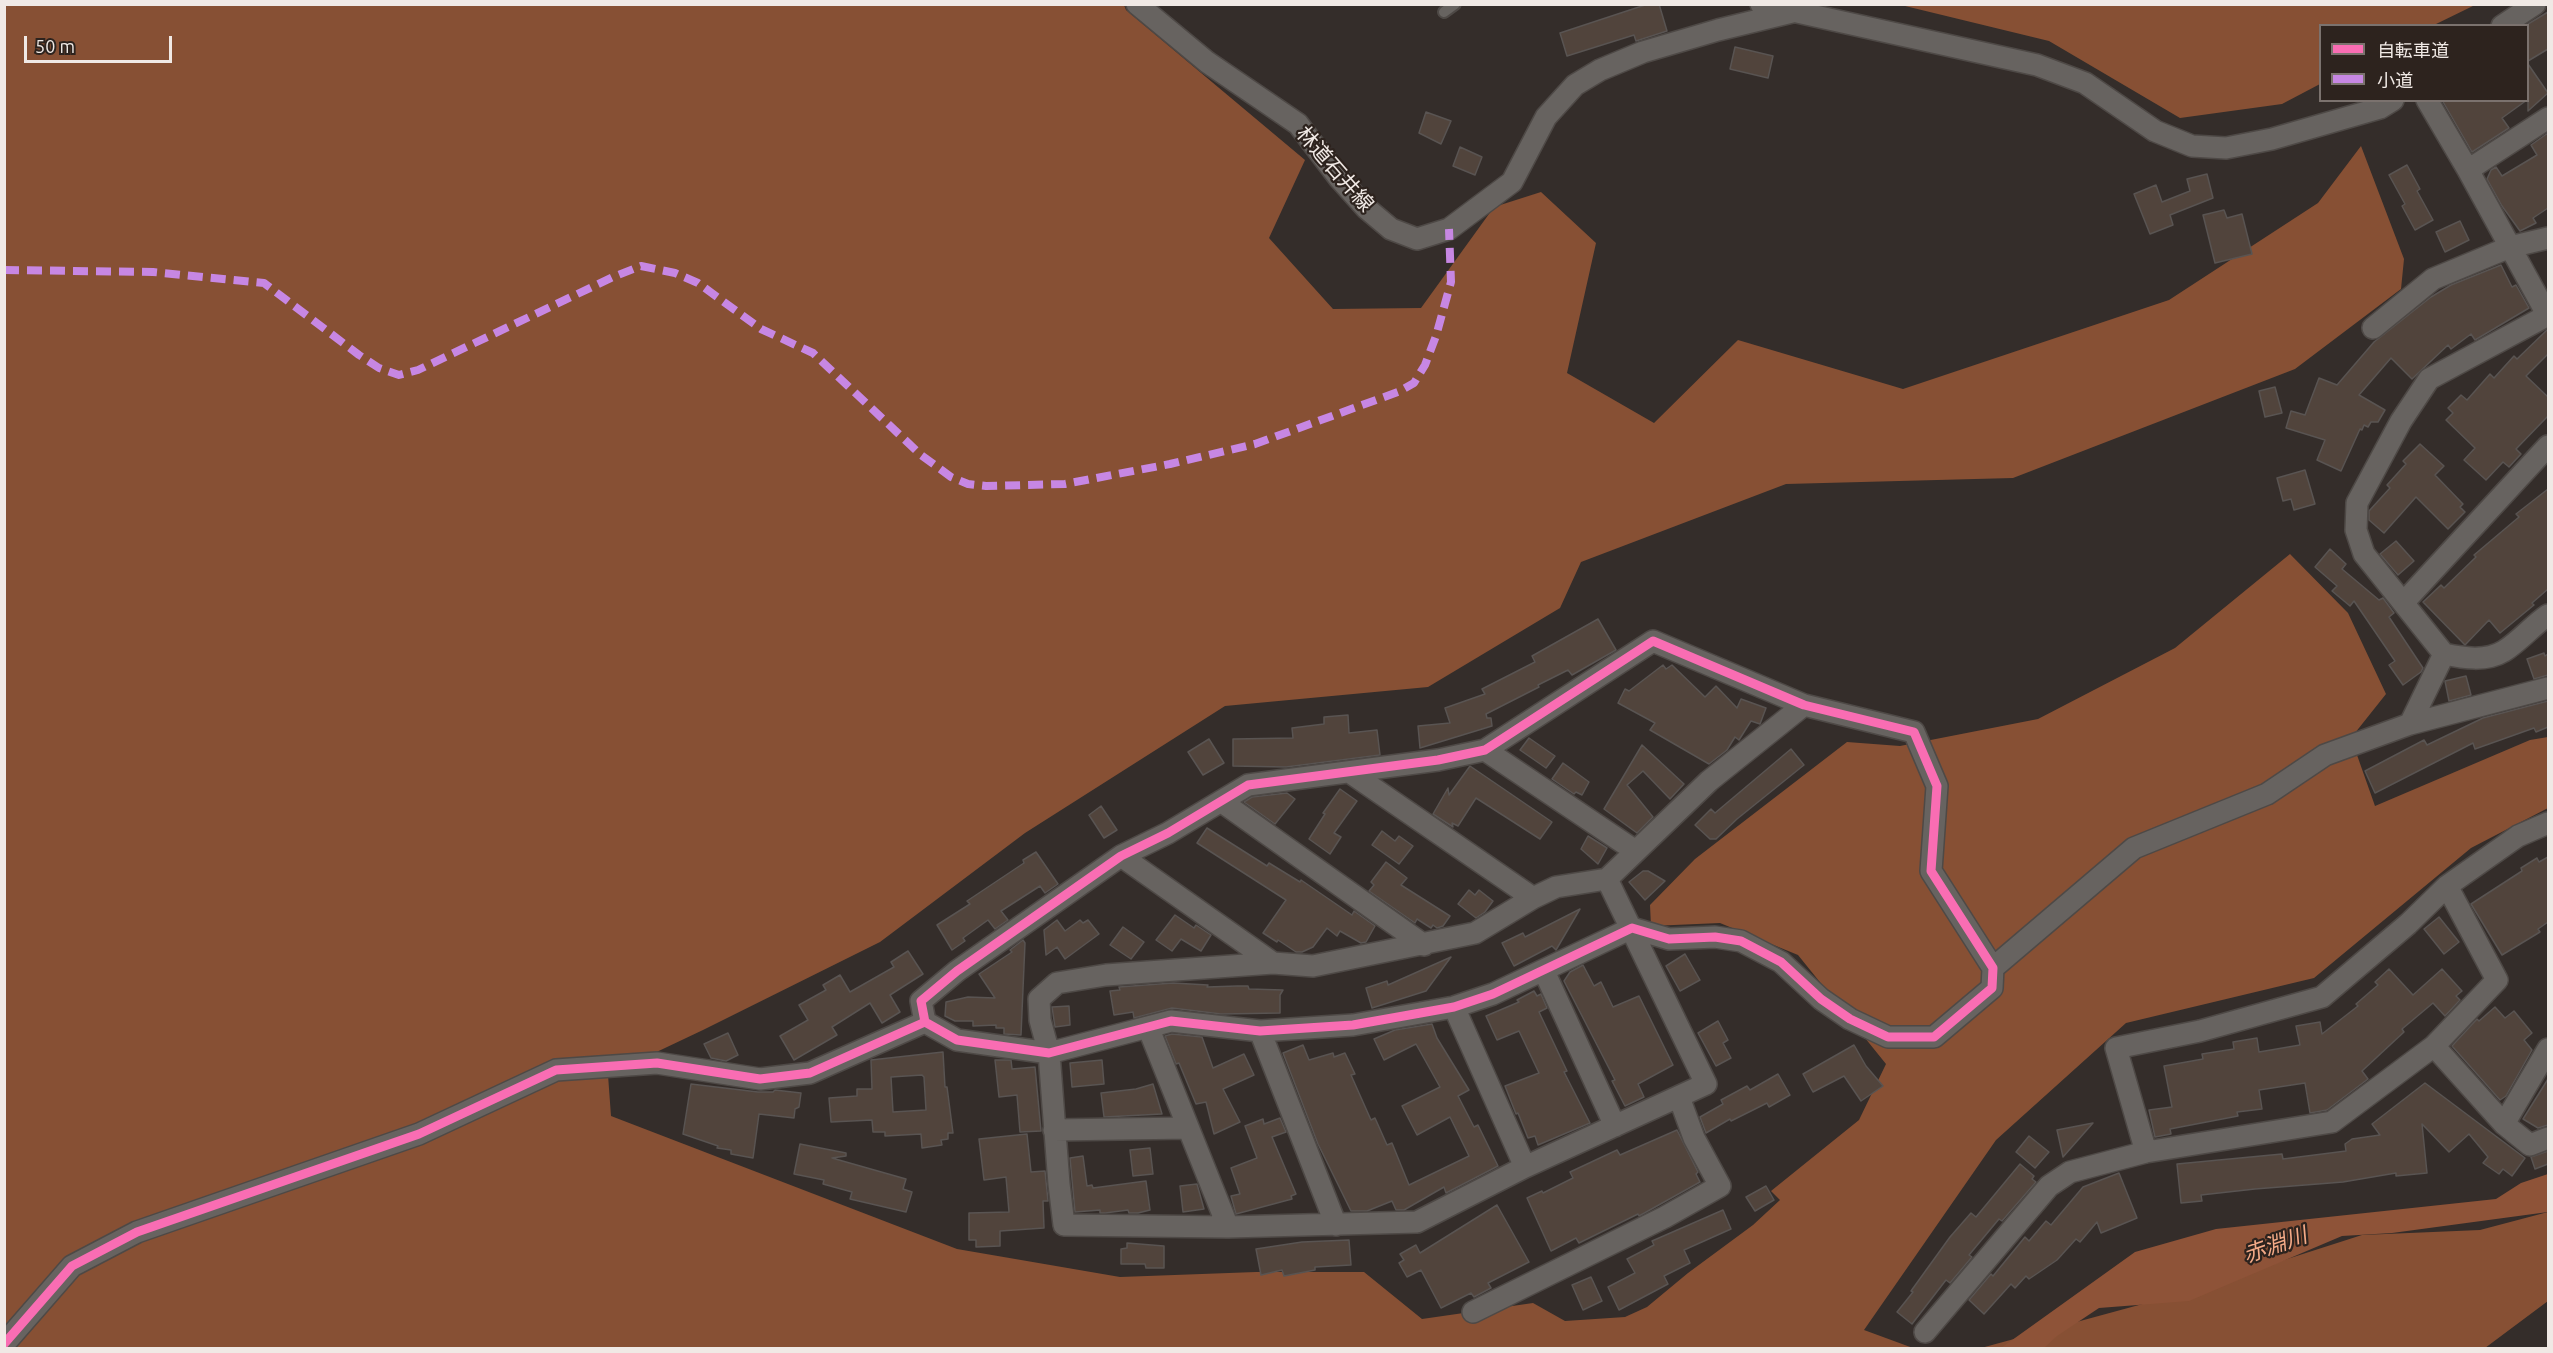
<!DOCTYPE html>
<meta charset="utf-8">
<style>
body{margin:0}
#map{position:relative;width:2553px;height:1353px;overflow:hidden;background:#342d2a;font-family:Ubuntu,"Noto Sans JP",sans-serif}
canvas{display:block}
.frame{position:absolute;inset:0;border:6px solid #f0e9e5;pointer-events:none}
.legend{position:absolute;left:2319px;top:24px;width:210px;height:78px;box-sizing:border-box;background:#2d231e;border:2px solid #7b726e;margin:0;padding:8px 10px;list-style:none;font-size:18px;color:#f0e9e5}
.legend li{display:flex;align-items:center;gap:12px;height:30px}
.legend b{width:30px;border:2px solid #7b726e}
.scale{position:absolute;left:24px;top:36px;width:148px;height:27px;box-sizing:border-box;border:3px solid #f0e9e5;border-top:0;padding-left:8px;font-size:18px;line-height:21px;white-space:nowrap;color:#f0e9e5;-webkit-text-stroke:4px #2d231e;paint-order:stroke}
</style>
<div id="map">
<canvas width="2553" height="1353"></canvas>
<div class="frame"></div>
<ul class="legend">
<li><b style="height:8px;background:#f96db3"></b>自転車道</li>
<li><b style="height:8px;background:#c787e3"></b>小道</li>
</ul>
<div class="scale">50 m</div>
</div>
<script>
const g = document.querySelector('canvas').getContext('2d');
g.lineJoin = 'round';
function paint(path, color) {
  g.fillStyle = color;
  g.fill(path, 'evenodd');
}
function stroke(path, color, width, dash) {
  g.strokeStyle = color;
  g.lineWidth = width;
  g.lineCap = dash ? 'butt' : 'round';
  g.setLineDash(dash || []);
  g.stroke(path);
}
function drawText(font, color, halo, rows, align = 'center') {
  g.font = font + ' Ubuntu,"Noto Sans JP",sans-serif';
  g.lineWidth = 4.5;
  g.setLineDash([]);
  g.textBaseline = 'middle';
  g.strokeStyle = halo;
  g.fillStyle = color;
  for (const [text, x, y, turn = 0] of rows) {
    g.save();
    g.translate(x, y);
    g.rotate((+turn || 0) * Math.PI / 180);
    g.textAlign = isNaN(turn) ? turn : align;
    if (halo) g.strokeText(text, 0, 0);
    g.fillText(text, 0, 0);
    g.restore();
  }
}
const forest = new Path2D(`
 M5,5H1124L1126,10L1305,160L1269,238L1333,309L1421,308L1494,207L1541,192L1596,243L1567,373L1654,423L1738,340L1903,389L2169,300L2318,203L2361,146L2404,259L2401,289L2295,369L2013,478L1786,484L1581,562L1560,608L1428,687L1225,706L1025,833L880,942L703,1030L608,1075L611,1116L957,1249L1120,1277L1256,1272H1364L1422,1319L1533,1303L1565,1321L1625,1317L1647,1307L1688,1273L1753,1225L1780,1200L1771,1191L1859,1120L1886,1064L1798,955L1720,923L1651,926L1650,905L1695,859L1847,742L1900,746L2038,719L2175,648L2290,554L2348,613L2386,694L2351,738L2375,806L2530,740L2548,737V808L2471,848L2314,978L2126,1023L1996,1140L1864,1330L1913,1348H5Z
 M1901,5L2475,4V5L2434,25L2320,26V84L2282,104L2180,118L2049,41Z
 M2548,1212V1301L2485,1348H1981L2172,1296L2362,1235L2480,1230Z`);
const water = new Path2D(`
 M2548,1174V1212L2392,1233L2342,1236L2189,1301L2099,1308L2057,1336L2044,1348H2001L2135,1252L2216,1229L2496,1199L2521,1183Z`);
const building = new Path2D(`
 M1648,4H1659L1667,31L1636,41L1634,35L1567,56L1560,33Z
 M2548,12V49L2528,61V24Z
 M1735,47L1773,56L1768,78L1730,69Z
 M2528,64L2548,93L2528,111Z
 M2442,100H2527L2502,118L2509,128L2472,152Z
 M1426,112L1451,121L1441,144L1419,133Z
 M2548,133V208L2533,218L2536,223L2520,231L2502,206L2487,179L2491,170L2496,167L2502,176L2537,155L2531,145Z
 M1460,147L1482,157L1475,175L1453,166Z
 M2407,165L2420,189L2417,191L2433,220L2415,230L2402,206L2405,204L2389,175Z
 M2207,174L2213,198L2170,215L2173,225L2150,234L2134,194L2156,185L2162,202L2190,191L2187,179Z
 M2224,210L2227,218L2242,214L2252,254L2215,263L2203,215Z
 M2460,221L2469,240L2445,252L2436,232Z
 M2501,265L2512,287L2516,285L2529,308L2475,340L2471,334L2451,349L2448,345L2412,379L2391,358L2359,395L2385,410L2378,422H2371L2368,427L2364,425L2362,430L2360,429L2341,471L2317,460L2325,440L2286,428L2291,411L2305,415L2319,378L2337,385L2374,342L2431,297L2451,285Z
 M2548,329V354L2526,376L2548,397V416L2516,449L2521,454L2509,467L2503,462L2486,480L2464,460L2475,448L2446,420L2453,413L2448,408L2461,395L2467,400L2490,374L2494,378L2514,356L2517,359Z
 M2275,387L2282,413L2265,417L2259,391Z
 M2420,444L2444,466L2435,475L2463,504L2460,507L2465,512L2448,529L2416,497L2384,533L2369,520V511L2390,488L2387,485L2406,464L2403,461Z
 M2305,470L2315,504L2294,510L2291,499L2283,501L2277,478Z
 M2548,489V589L2532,603L2534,605L2500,633L2489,620L2465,645L2423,602L2441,585L2444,588L2476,557L2474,555L2519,517L2516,514Z
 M2396,541L2414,561L2398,575L2380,554Z
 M2330,549L2346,564L2342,569L2379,600L2383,598L2394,613L2389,617L2423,668L2421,672L2403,685L2389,665L2395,661L2354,601L2350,606L2332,591L2337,586L2315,567Z
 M1598,619L1616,650L1572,675L1568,670L1538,685L1539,687L1486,714L1487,718H1491L1492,726L1420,748L1418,726L1450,723L1445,708L1485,694L1482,689L1535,662L1532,656Z
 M2544,653L2545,656L2548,654V675L2534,679L2527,659Z
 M1663,665L1666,669L1672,665L1705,697L1716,686L1737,708L1741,699L1766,708L1760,724L1751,721L1739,740L1735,737L1727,750L1709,764L1650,730L1655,723L1618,703L1625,689L1629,691Z
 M2466,676L2471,695L2449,701L2445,681Z
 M2548,701V727L2536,732L2534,728L2475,749L2473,743L2375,793L2365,771L2424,740L2427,745L2483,718Z
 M1348,715L1349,733L1377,730L1380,755L1286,767L1233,766V739L1293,738L1292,728L1324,724V717Z
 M1529,738L1555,756L1546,768L1520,750Z
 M1209,739L1224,763L1203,775L1188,752Z
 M1642,745L1684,784L1670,799L1643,771L1627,785L1653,817L1637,833L1604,809Z
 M1791,749L1804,765L1737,819L1716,839H1710L1695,825L1711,809L1715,813Z
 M1563,763L1589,782L1582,795L1576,792L1574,794L1552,779Z
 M1470,766L1552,822L1540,839L1476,798L1458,826L1452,823L1453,827L1433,814L1448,788L1449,795Z
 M1340,789L1357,801L1334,833L1341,837L1330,854L1309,839L1325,814L1323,813Z
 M1287,793L1295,799L1275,824L1244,802L1252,797Z
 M1101,806L1117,830L1104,838L1089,815Z
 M1207,828L1267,866L1269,863L1300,882L1301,880L1352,915L1354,911L1375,926L1366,942L1361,943L1340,931L1337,936L1327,928L1313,947L1302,952H1296L1278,940L1277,942L1263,933L1286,900L1197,843Z
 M1382,831L1395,841L1399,836L1413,846L1399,864L1372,845Z
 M1588,836L1607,848L1598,864L1581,849Z
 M1036,852L1058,884L1045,893L1040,886L1001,911L1008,920L995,929L988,920L963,938L965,941L952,950L937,925L970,904L967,901L1024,863L1023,860Z
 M2548,857V922L2538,929L2540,932L2502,955L2471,904L2522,871L2521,868L2537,858L2539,862Z
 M1386,862L1407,878L1401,885L1450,916L1443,926L1437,928L1433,925L1431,928L1417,919L1415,923L1369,891L1374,885L1371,882Z
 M1643,871H1648L1665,881L1645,900L1629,882Z
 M1469,890L1475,895L1479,890L1493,901L1485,912L1476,918L1458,904Z
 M1580,909L1556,950L1552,946L1514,966L1502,943L1523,933L1525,937Z
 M1175,915L1194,928L1196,925L1211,935L1201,951L1181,939L1172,951L1156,940Z
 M2439,917L2459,942L2444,954L2424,929Z
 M1057,920L1065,931L1080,920L1083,923L1088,920L1099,934L1065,959L1057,947L1046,955L1044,930Z
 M1123,927L1144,942L1131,959L1110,945Z
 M1023,940L1025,943L1021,1035L1004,1034V1028H996V1025L973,1026V1021H955L945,1016L946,1002L968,997L995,998L979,974L1012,952L1010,950Z
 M908,951L923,974L890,995L900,1012L882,1023L870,1003L832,1027L837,1035L794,1060L780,1036L808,1020L799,1005L826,990L823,985L840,975L850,992L894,967L891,962Z
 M1685,954L1700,980L1680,991L1666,966Z
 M1451,957L1426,991L1372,1008L1366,988L1387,981L1388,985Z
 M1583,965L1594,986L1601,982L1613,1007L1639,996L1673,1065L1638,1084L1644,1097L1625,1106L1612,1081L1615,1080L1564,981L1570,972Z
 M2389,969L2413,995L2442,969L2462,991L2456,996L2460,1000L2445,1016L2433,1003L2402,1029L2404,1032L2362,1071L2368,1079L2327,1110L2310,1113L2305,1083L2259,1090L2262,1109L2237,1112L2238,1116L2170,1129L2171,1134L2155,1137L2149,1110L2172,1107L2164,1066L2203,1059L2202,1054L2234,1049L2233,1042L2257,1038L2259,1052L2300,1045L2296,1026L2320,1022L2322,1034L2358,1006L2356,1004L2378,985L2375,982Z
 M1173,983L1208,985L1207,987L1237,986H1248L1249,989L1283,990L1280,995V1013L1221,1014L1172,1008L1134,1018L1133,1012L1114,1015L1110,991L1120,990L1119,987Z
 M1534,991L1537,996L1541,994L1547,1008L1539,1012L1567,1071L1564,1072L1590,1123L1538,1145L1535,1136L1528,1138L1518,1113L1516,1114L1505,1086L1539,1073L1519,1031L1497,1040L1486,1016L1519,1002L1517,1000Z
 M1069,1006L1070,1025L1055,1027L1052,1007Z
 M2495,1007L2505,1018L2514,1011L2532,1033L2524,1040L2532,1050L2506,1096L2500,1100L2452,1046L2477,1019L2479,1021Z
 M1718,1021L1728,1040L1723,1043L1731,1058L1716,1066L1698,1033Z
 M1432,1024L1437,1038L1469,1090L1458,1096L1474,1127L1478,1125L1498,1166L1446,1193L1444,1187L1404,1210H1396L1392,1201L1367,1211H1351L1318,1144L1283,1053L1303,1045L1309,1060L1333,1053L1334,1057L1345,1053L1355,1074L1351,1075L1371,1120L1375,1118L1387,1145L1392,1143L1409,1185L1469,1156L1450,1117L1417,1135L1402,1106L1440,1087L1416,1044L1384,1060L1374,1039L1395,1030Z
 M728,1033L738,1055L726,1061L711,1058L704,1044Z
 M1172,1034L1202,1037L1213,1068L1244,1054L1254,1075L1223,1089L1240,1122L1214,1134L1206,1102L1196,1104L1179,1063L1176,1064L1165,1036Z
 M1854,1045L1866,1066L1883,1086L1861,1101L1844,1076L1813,1092L1803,1074Z
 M943,1052L945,1087H947L953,1133H948V1139L941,1140L942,1145L922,1148L921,1134L885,1136V1132H873L872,1120L831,1122L829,1098L857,1096V1089H872L871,1060ZM922,1075L924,1077L926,1110L893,1112L891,1077Z
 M995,1060H1011L1012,1069L1035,1067L1041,1131L1020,1132L1017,1095L999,1097Z
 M1102,1060L1104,1084L1072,1087L1070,1063Z
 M1778,1074L1790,1095L1769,1107L1767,1103L1731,1121L1730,1119L1706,1133L1700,1117L1723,1104L1721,1100L1747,1086L1750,1090Z
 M2548,1079V1125L2538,1128L2523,1119Z
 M2425,1083L2525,1158L2512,1176L2503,1169L2499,1174L2483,1163L2488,1157L2469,1134L2449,1152L2422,1124L2427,1173L2396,1176V1173L2343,1182L2255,1189L2201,1195L2202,1201L2181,1203L2177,1164L2282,1154L2283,1159L2346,1151L2345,1144L2352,1139L2380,1135L2372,1124Z
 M691,1084L758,1092H773L775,1090L801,1093L799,1107L795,1109L794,1118L759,1114L753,1158L731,1154V1150L717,1148L718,1146L683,1134Z
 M1153,1084L1162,1114L1104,1117L1101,1093L1136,1089Z
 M1280,1118L1286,1132L1272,1137L1296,1194L1291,1196L1292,1199L1236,1214L1231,1196L1240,1194L1231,1168L1257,1158L1245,1126L1263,1119L1264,1124Z
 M2093,1123L2063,1157L2057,1130Z
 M1677,1130L1698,1172L1696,1174L1700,1182L1639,1216L1638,1214L1579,1243L1576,1238L1551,1251L1527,1198L1542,1191L1543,1193L1573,1178L1570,1172L1617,1150L1620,1155Z
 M1027,1134L1031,1172L1045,1171L1048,1201H1043L1044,1228L1000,1231V1246L976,1247V1240H969V1213L1009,1212L1006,1177L984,1180L979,1139Z
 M2029,1136L2049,1152L2035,1168L2016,1152Z
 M800,1144L846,1153V1156L832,1158L906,1179L903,1189L912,1192L906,1212L850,1199L852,1192L823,1184L824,1180L794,1174Z
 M1150,1148L1153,1174L1133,1176L1130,1150Z
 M2548,1151V1164L2535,1169L2531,1157Z
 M1083,1156L1087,1186L1092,1185L1093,1188L1146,1181L1150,1210L1138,1213H1129L1128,1210L1105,1213H1100V1210L1075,1212L1070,1158Z
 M2020,1164L2034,1176L2032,1179L2036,1182L2002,1221L1999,1219L1969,1255L1972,1257L1950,1283L1946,1280L1912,1324L1897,1312L1913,1292L1911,1291L1950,1237L1971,1213L1976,1217Z
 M2119,1173L2137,1218L2101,1233L2097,1222L2080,1242L2076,1239L2057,1260L2029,1279L2026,1276L2015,1288L2011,1284L1984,1314L1969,1300L1991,1274L1993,1276L2025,1237L2029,1241L2046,1221L2051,1225L2083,1187Z
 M1197,1184L1204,1209L1183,1212L1180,1186Z
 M1766,1186L1774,1200L1755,1211L1746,1197Z
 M1497,1205L1529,1262L1488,1283L1491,1288L1474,1297L1471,1293L1441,1308L1421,1270L1407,1277L1399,1263L1404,1260L1400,1254L1416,1245L1420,1253Z
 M1723,1210L1731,1229L1684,1250L1690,1263L1664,1276L1668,1284L1619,1310L1608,1287L1635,1273L1627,1259L1654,1245L1652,1241Z
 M1349,1240L1351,1265L1315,1267V1270L1284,1276L1282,1270L1261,1275L1256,1249L1302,1242Z
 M1127,1243L1164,1246V1268H1146L1145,1264H1121V1249L1127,1248Z
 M1591,1277L1602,1301L1583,1310L1572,1285Z`);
const service = new Path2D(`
 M1444,12L1455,4`);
const minor = new Path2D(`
 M1137,4L1207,62L1298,124L1339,178L1366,208L1391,229L1417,239L1449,229L1512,182L1546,117L1575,85L1600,70L1643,52L1718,30L1792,12
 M1761,4L2037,65L2085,83L2155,131L2192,146L2226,148L2272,139L2380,108L2393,100
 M2502,26L2535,4
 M2427,100L2468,170L2548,316
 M2468,170L2548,118
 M2548,315L2429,379L2401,421L2357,503L2356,530L2364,554L2444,654C2463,658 2486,662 2504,651C2520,641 2533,625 2548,615
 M2373,328L2433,279L2510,247L2548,238
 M2404,602L2548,446
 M1653,641L1804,705L1914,732L1937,786L1931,871L1993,968L1992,988L1934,1037H1888L1850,1019L1821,999L1781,962L1741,941L1715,937L1669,939L1632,928L1493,994L1454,1007L1353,1025L1260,1031L1171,1021L1049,1053L957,1040L925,1022L921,1001L957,971L1121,856L1168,833L1248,785L1438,760L1485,750Z
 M2410,724L2444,654
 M1485,750L1634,850
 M1351,773L1533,898
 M1222,802L1424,945
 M1121,856L1273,963
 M1607,879L1706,1084L1525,1167L1417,1222L1228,1227L1064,1225L1059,1184L1049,1053L1040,1020L1039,999L1057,983L1106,975L1273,963L1313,966L1475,933L1533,898L1556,887L1607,879L1709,781L1804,705
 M1993,968L2134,848L2267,794L2325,755L2410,724L2548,688
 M1544,971L1615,1126
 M1454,1007L1525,1167
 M1148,1027L1228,1227
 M1260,1031L1336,1225
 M2434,1046L2504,1124L2530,1145L2548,1138
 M2504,1124L2548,1049
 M1054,1130L1188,1128
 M2146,1152L2116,1048L2200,1031L2322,997L2408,924L2447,886L2518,836L2548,823
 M1473,1312L1665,1217L1720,1186L1694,1138L1679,1097
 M1925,1332L2049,1186L2070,1172L2146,1152L2332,1122L2434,1046L2497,980L2447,886
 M4,1344L72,1266L137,1232L419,1134L556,1070L657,1063L760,1079L810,1073L925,1022`);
const quiet = new Path2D(`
 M4,270L153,272L264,283L359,355L379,368L399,375L418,370L613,277L641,266L675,273L698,283L761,329L813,353L921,455L951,477L968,484L986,486L1065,484L1170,464L1255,444L1398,392L1414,383L1425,365L1436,336L1451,282L1449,229`);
const cycleway = new Path2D(`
 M1653,641L1804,705L1914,732L1937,786L1931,871L1993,968L1992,988L1934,1037H1888L1850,1019L1821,999L1781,962L1741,941L1715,937L1669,939L1632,928L1493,994L1454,1007L1353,1025L1260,1031L1171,1021L1049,1053L957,1040L925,1022L921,1001L957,971L1121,856L1168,833L1248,785L1438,760L1485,750Z
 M4,1344L72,1266L137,1232L419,1134L556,1070L657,1063L760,1079L810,1073L925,1022`);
const streetNames = [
 ["林道石井線",1335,169,49]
];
const waterNames = [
 ["赤淵川",2275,1245,-19]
];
paint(forest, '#875034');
paint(water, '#8e5338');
paint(building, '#51443c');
stroke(building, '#595452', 1.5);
stroke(service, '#4e4946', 14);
stroke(minor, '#4e4946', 24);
stroke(service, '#676360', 10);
stroke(minor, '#676360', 21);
stroke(quiet, '#c787e3', 8, [15, 8]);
stroke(cycleway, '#f96db3', 9);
drawText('21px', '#f0e9e5', '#2d231e', streetNames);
drawText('italic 22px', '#f4aa87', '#2d231e', waterNames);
</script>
